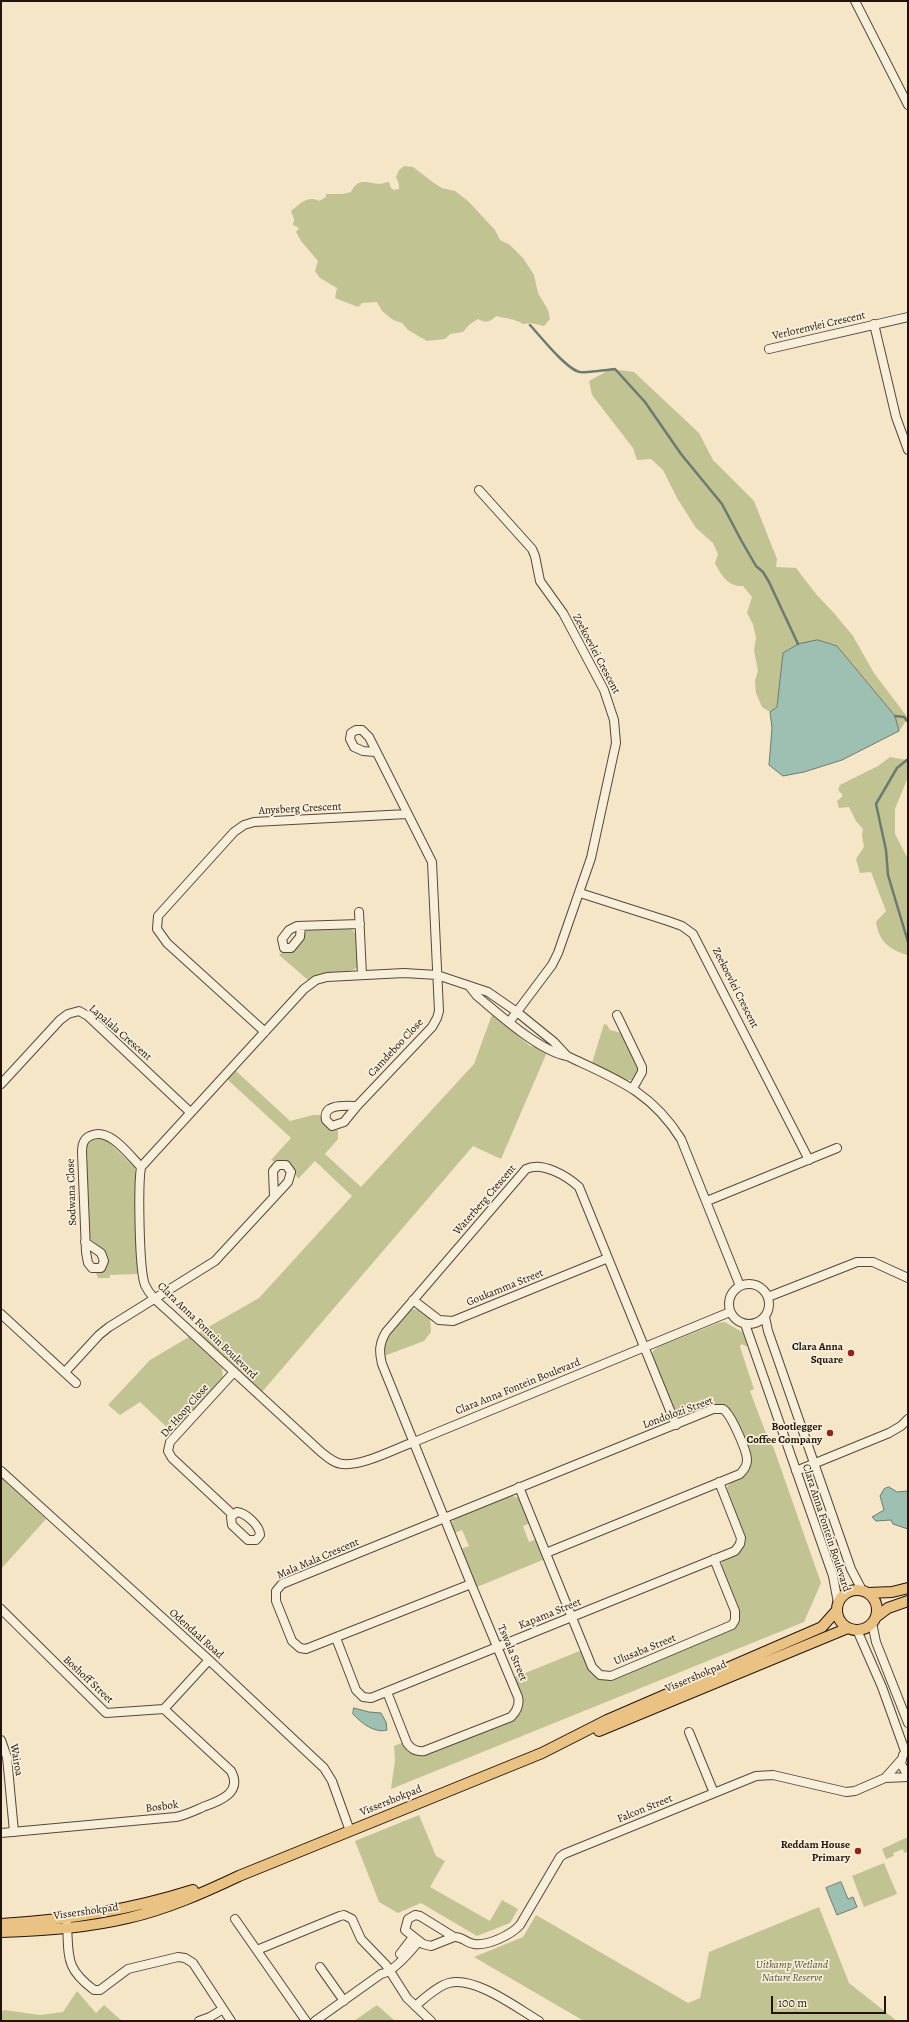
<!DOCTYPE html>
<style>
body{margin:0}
#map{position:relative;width:909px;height:2022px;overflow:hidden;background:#f5e6c8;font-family:Alegreya,serif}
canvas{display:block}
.frame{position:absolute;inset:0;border:2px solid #22130b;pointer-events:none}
.scale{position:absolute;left:771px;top:1996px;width:115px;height:18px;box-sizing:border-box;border:2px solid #22130b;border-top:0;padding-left:5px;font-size:12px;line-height:14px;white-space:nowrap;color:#22130b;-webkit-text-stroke:3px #f8efdb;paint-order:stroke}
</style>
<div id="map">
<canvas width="909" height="2022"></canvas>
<div class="frame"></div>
<div class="scale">100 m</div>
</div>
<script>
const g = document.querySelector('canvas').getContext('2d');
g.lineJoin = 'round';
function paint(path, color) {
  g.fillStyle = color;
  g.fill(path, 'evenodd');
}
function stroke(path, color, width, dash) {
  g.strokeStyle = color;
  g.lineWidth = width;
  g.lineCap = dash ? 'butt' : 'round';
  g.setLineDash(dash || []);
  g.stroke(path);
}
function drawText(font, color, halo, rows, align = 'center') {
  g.font = font + ' Alegreya,serif';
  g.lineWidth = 3.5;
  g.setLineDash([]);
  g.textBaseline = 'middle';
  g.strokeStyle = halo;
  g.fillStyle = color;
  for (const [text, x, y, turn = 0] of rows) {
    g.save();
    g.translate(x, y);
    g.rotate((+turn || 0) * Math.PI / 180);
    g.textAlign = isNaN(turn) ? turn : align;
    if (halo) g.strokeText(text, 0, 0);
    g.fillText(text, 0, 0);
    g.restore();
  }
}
const green = new Path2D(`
 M404,166L413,167L434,183L442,188L455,191L468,201L495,230L500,240L510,245L523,258L534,275L538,293L548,310L550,319L544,326L531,323L523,324C516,319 504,318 496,316C489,323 486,323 478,319L469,325L463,332L450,334L445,339L427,341L408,330L402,323L393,320L382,311L377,302L362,303L358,307L335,298L337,288L320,278L315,271L318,261L301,241L296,232L299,228L293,225L294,219L291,211C300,204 308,195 319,201L326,197V194H343L351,192C357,178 367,182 379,184C382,184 386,182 389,182L391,188L394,190L399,189V184L396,177L399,170Z
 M611,369L634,372L699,433L713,460L754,501L777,559L776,567L796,568L816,594L833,612L853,636L874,673L908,718L899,731L895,716L837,646L818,640L783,653L777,707L770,712L762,707L756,693L755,680L758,671L754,650L756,638L753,624L747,613L752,597L743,586C728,587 721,575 715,563L718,554L713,543L696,528L677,498L663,470L651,459L637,460L633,448L592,395L589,381Z
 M890,757L907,760L908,762V777L895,809V834L908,859L907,955C889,949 879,942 876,922L886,911L871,872L860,873L856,859L864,847L862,835L863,829L856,821L849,807L839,808L837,801L842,797V794L838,790L840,785L878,766Z
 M349,928C361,932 357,955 358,966C351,976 323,970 308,980L279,955L282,952C300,957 298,936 308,930Z
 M493,1012L517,1031L519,1037L530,1046L538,1047L547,1052L501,1159L473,1146L262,1392L198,1333L259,1298L352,1196L315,1161L298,1179L294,1171L271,1160L291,1138L227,1079L235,1070L290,1121L313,1115H321C322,1125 328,1130 338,1130V1139L325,1154L361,1187L474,1064Z
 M604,1024L607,1025L610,1030L622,1033C628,1046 646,1068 632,1080H627L592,1063Z
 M99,1137L107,1140L135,1168L139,1274L110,1275V1278H98L96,1273C100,1272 100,1270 103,1267C113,1254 99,1246 89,1238L86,1146L88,1141Z
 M411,1309L420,1310L430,1318L431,1332L424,1341L384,1356C382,1339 398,1319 411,1309Z
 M725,1322L742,1332L748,1347L741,1344L740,1347L754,1389L750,1391L770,1444L773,1446L821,1583L804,1622L391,1789L395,1760L394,1746L404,1742L411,1752L516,1717L522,1706L513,1678L582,1650C588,1664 592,1682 611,1679L729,1631L735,1626L721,1565C726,1553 742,1555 745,1540L727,1488C731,1477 748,1479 750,1466C752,1457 737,1418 731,1411C728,1408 724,1406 720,1405C706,1403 689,1423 677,1415L652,1356L653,1351L658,1347L718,1323Z
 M189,1337L222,1368L223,1380L173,1433L140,1402L120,1415L108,1405L150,1360Z
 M1,1477L46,1519L1,1569Z
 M510,1495L519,1498L530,1523L523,1526L529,1542L537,1539L545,1559L477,1587L461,1549L469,1546L462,1530L454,1533L452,1522L456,1517Z
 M419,1815L436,1856L445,1861L430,1887L490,1921L502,1900L518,1909L510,1923L477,1936L421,1903L398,1913L379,1902L355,1841Z
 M908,1837V1851L904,1853L903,1849L893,1853L894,1856L886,1859L882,1849Z
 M884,1863L897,1894L864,1907L852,1876Z
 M819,1907L849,1983L897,2021H584L474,1957L523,1937L536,1915L688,2003L700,1998L709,1952Z
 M77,1991L96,2013L104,2005L122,2021H1V2012L4,2010L40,2015L63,2012Z
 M377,2005L395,2021H354Z`);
const water = new Path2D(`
 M818,640L837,646L895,716L899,731L842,760L804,772L783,776L769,765L772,728L770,712L777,707L783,653L798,644Z
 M889,1487L897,1492L908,1491V1529L893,1524L891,1520L876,1521L872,1517L884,1510L880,1496L884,1489Z
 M354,1708L369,1712L381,1713L386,1722L387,1730C375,1734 360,1722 353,1714Z
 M841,1882L848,1899L853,1897L857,1907L837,1915L826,1888Z`);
const stream = new Path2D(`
 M530,325C540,336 567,370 580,372C591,373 604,370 615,369L645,402L681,454L722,504L741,540L756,566L763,572L769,582L798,644
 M895,716L904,717L908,722
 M908,759L897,768L876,804L886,850L888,875L908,942`);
const minor = new Path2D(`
 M855,1L908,105
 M874,324L896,417L908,450
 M769,349L908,317
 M479,490L532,549L535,556L540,581L563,613L604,690L614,720L616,743L591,858L558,953L552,965L510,1021
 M580,893L668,921L682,926L693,934L809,1160
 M359,912L362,975
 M301,926L300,937L291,948H284L282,939L289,930L297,926L360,924
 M470,987L477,996C499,1014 539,1051 567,1056C616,1079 651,1091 681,1139L740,1286
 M617,1015L642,1067V1072L633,1088
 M265,1032L167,943L157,929L158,916L234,832L244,825L254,822L407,814
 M567,1056L554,1042L517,1012L488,992L437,975L404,973L327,977L316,980L304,989L141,1167C138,1185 139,1270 145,1285C150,1296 159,1303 168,1311L321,1452C327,1457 335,1464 343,1464C363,1466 394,1449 414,1442L730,1312
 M1,1084L60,1020L68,1014L79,1011L88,1016L190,1112
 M357,1106C346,1106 322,1103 326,1120L332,1126L344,1122L357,1106L432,1027L437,1018L439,1011L432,862L369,737L362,730H356L351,733L350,739L354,747L363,751L375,752
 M707,1201L837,1148
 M85,1242L101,1253L104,1261L101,1268H92L88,1263L86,1252L82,1152C82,1145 83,1139 90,1136C109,1126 129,1155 141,1167
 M729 1304a20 20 0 1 1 40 0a20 20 0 1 1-40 0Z
 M768,1297L857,1262H873L908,1278
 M413,1300L439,1320L453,1321L608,1258
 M1,1314L76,1383
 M765,1317L768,1331L851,1569L862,1590
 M745,1324L833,1576L838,1603
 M65,1372L99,1335L109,1327L215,1261L288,1182L291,1172L286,1165H278L273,1171L274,1196
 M1,1471L209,1660L324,1768L332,1781L350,1831
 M796,1471L889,1433L901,1426L908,1419
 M519,1487L592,1667L600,1675L611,1676L732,1625L735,1620V1611L714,1559
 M237,1512C246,1513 260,1526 260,1535L256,1540H248L232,1525L231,1517Z
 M232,1514L172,1458L168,1451L170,1442L234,1372
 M471,1584L306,1649L300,1648L292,1641L276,1601V1591L282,1584L713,1409H723C731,1414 747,1451 747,1460C747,1466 744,1470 740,1474L546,1553
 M1,1609L106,1713L164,1709L209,1660
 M872,1623L876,1642L908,1723
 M857,1630L882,1687L905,1751
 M336,1638L356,1690L363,1697L371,1698L735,1551L740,1544L741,1538L719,1482
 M387,1692L407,1743C411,1749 416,1752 424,1751L511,1717C517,1711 520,1705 518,1697L471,1584L382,1364C379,1352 379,1344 386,1332L526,1169C542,1161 567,1176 579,1187L676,1425
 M689,1732L714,1793
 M1,1740L7,1757L14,1832
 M908,1749L903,1755L901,1764L908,1776
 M885,1778L901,1760
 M1,1833L176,1817C186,1815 194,1811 203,1807C219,1801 243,1793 231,1771L164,1709
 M415,1915L420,1916L454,1937L431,1946L423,1944L405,1930L408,1919Z
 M235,1919L306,2021
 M67,1924C69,1958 65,1968 94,1990H100L128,1969L178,1957L185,1958L193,1963L231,2021
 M454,1937C462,1936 466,1943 474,1944C488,1946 511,1935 520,1925L560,1857L564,1854L756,1776L773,1775L846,1792L855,1791L885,1778L908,1777
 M257,1950L340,1916L344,1915L352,1919L361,1939L386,1965L407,1998L431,2021
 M400,1954L413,1937
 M320,1967L344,2001
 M415,2006C424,1999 437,1986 449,1983C475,1976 517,2008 539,2021
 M199,2021L210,2017L223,2009
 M315,2021L381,1974C394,1972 411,1951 419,1941`);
const major = new Path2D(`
 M837 1610a20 20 0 1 1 40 0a20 20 0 1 1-40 0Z
 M868,1593L892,1592L908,1588
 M876,1617L888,1608L908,1601
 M599,1731L848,1628
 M1,1924C67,1920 130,1910 193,1890
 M1,1932C43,1931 86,1928 128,1918C167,1909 203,1893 239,1876L542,1753L607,1720L822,1627L837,1610`);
const markers = [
 [851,1353,4,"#8f2418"],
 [830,1433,4,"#8f2418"],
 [858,1851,4,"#8f2418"]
];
const streetNames = [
 ["Verlorenvlei Crescent",819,326,-13],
 ["Zeekoevlei Crescent",596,654,62],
 ["Anysberg Crescent",300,809,-3],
 ["Zeekoevlei Crescent",735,988,63],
 ["Lapalala Crescent",120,1033,41],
 ["Camdeboo Close",396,1048,-47],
 ["Sodwana Close",72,1192,-92],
 ["Waterberg Crescent",485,1200,-49],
 ["Goukamma Street",505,1288,-22],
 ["Clara Anna Fontein Boulevard",207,1331,44],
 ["Clara Anna Fontein Boulevard",518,1387,-22],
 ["De Hoop Close",185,1411,-49],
 ["Londolozi Street",678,1413,-20],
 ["Clara Anna Fontein Boulevard",826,1528,72],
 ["Mala Mala Crescent",318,1559,-23],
 ["Kapama Street",550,1614,-22],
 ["Odendaal Road",196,1634,42],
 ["Ulusaba Street",645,1650,-22],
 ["Tswala Street",512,1653,67],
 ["Vissershokpad",696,1677,-23],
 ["Boshoff Street",88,1680,43],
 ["Wairoa",16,1760,80],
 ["Vissershokpad",391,1801,-22],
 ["Bosbok",162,1807,-7],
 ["Falcon Street",645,1809,-22],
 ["Vissershokpad",86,1912,-8]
];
const poiNames = [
 ["Clara Anna",843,1347],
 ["Square",843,1360],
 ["Bootlegger",822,1427],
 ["Coffee Company",822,1440],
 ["Reddam House",850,1845],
 ["Primary",850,1858]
];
const parkNames = [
 ["Uitkamp Wetland",792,1965],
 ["Nature Reserve",792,1978]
];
paint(green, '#c1c392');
paint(water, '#9dc0b2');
stroke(water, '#6c7b6f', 1);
stroke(stream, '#6c7b6f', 2.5);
stroke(minor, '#57483a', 10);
stroke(major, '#22130b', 12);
stroke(minor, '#f8efdb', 8);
stroke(major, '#eac384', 10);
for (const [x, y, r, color] of markers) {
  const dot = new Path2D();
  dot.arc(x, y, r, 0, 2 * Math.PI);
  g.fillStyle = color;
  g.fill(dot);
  stroke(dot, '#f8efdb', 1.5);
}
drawText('11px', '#22130b', '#f8efdb', streetNames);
drawText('bold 11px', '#22130b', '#f8efdb', poiNames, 'right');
drawText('italic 11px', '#5a513a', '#f8efdb', parkNames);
</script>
